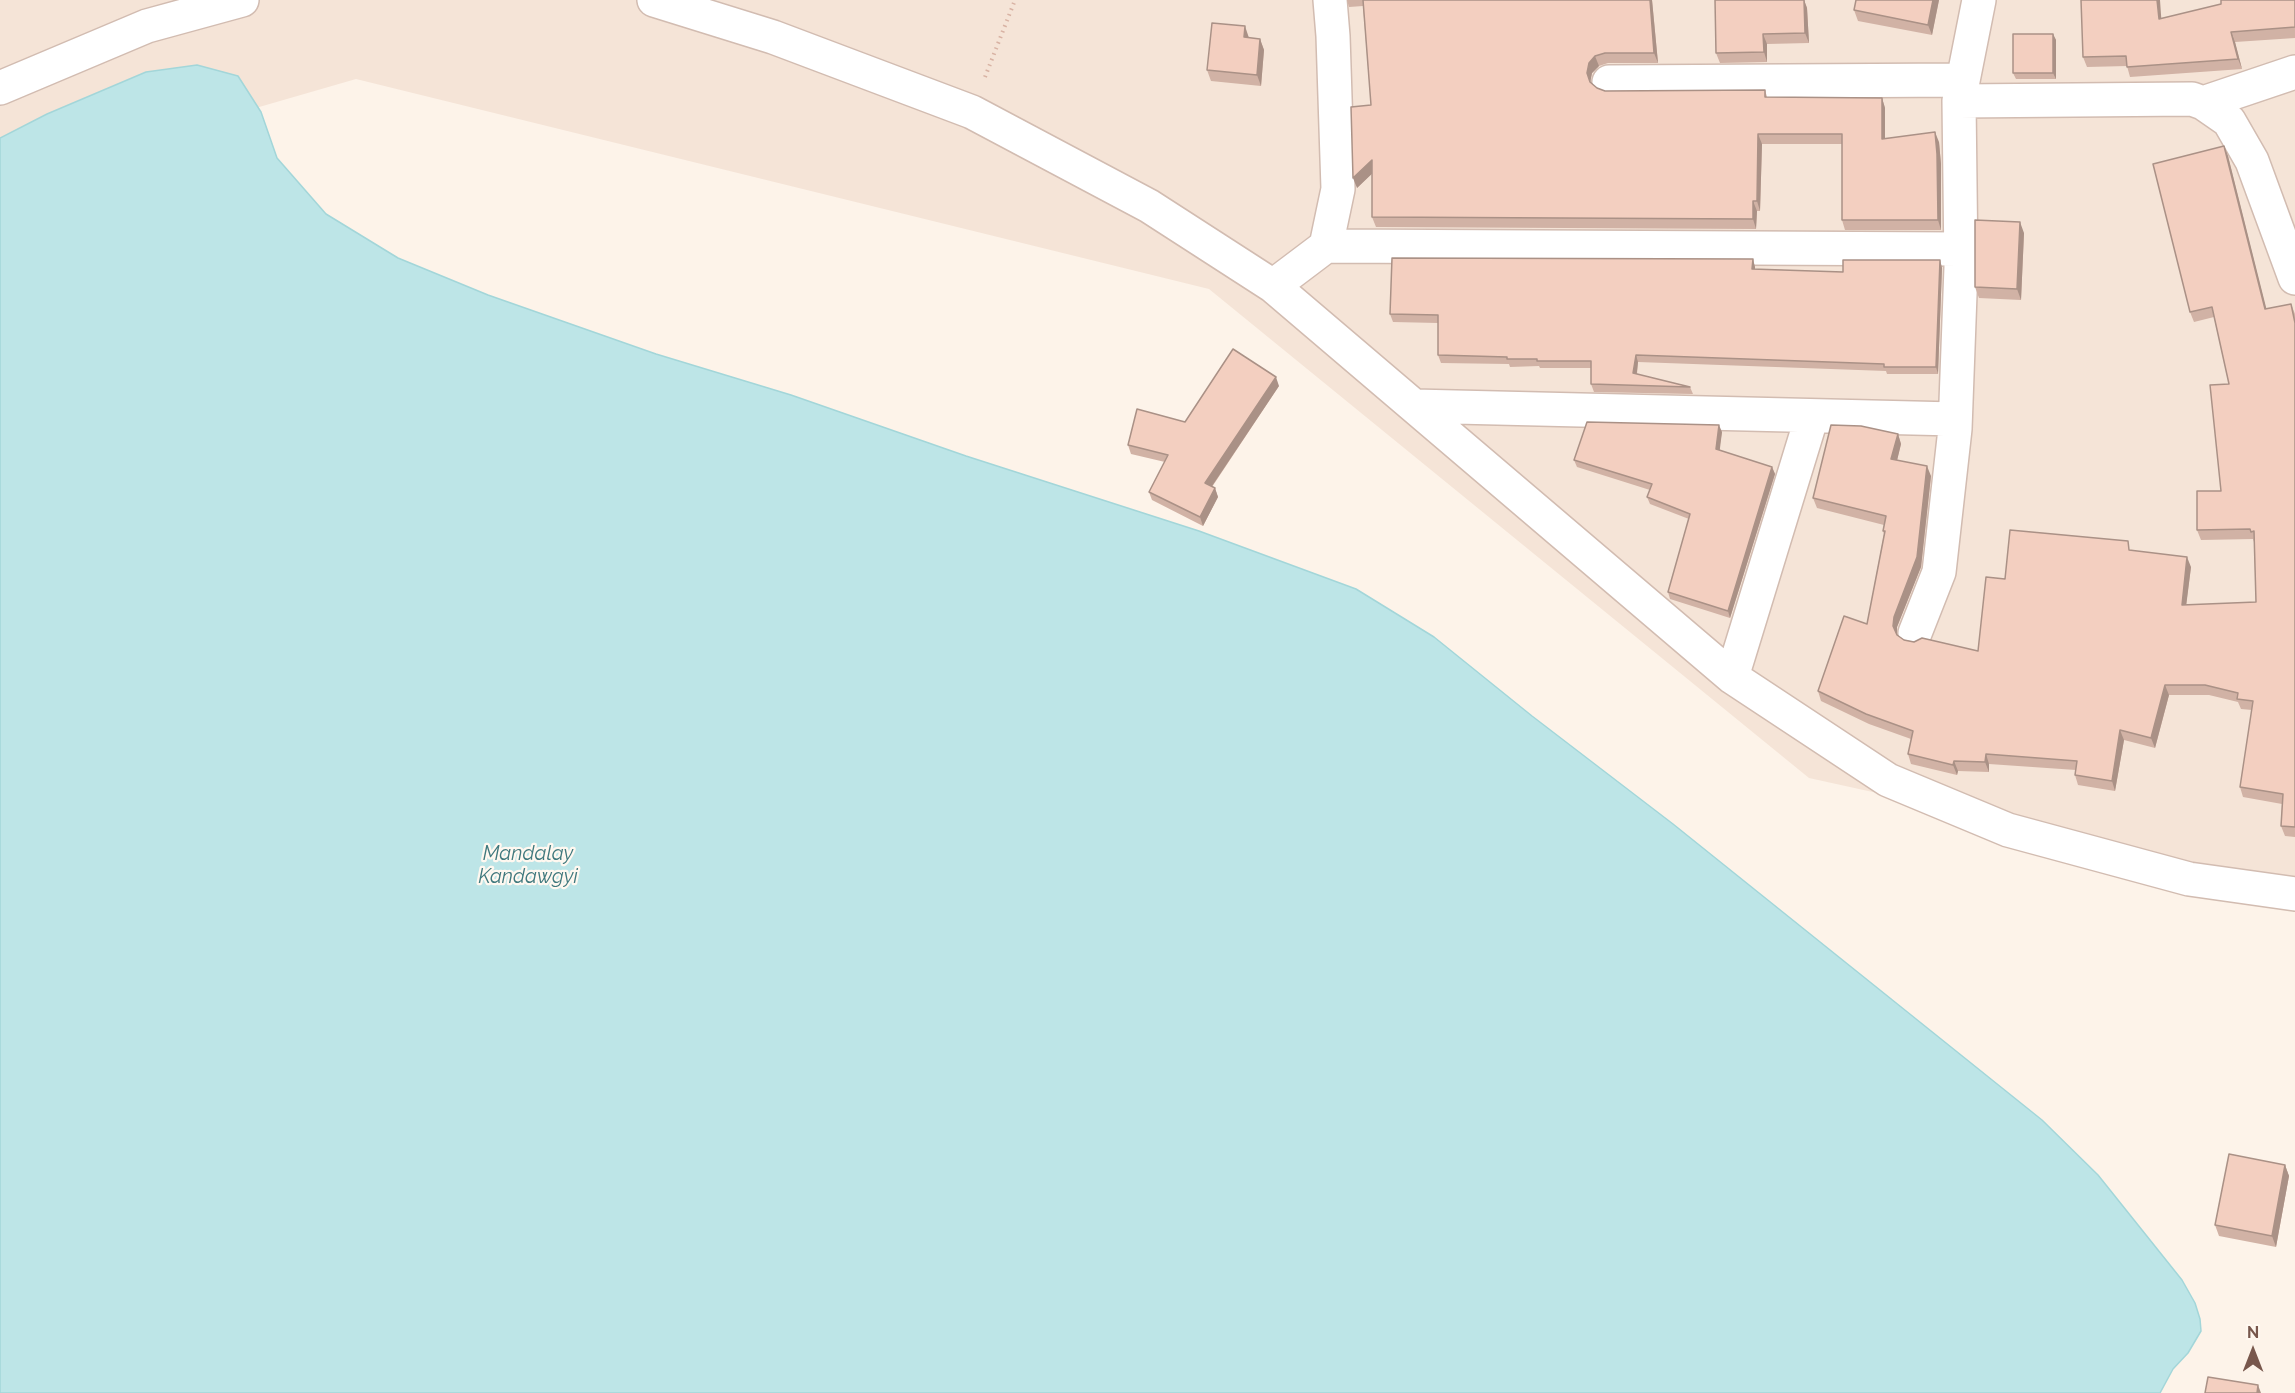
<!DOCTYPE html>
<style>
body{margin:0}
#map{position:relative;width:2295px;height:1393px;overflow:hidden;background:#fdf3e9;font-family:Raleway,sans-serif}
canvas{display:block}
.north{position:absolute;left:2223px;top:1321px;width:60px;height:60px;-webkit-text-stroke:4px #fff8f0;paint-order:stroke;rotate:0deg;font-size:16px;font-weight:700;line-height:24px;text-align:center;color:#78574c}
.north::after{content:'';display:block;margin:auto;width:21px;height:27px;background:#78574c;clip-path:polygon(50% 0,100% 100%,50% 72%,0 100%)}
</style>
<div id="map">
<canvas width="2295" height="1393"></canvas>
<div class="north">N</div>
</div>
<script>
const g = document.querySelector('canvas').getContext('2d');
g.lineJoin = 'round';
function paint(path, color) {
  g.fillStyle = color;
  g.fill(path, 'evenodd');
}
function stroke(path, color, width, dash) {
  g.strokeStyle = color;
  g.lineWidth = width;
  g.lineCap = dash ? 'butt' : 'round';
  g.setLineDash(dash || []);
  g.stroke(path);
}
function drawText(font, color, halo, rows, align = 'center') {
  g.font = font + ' Raleway,sans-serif';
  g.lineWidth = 4.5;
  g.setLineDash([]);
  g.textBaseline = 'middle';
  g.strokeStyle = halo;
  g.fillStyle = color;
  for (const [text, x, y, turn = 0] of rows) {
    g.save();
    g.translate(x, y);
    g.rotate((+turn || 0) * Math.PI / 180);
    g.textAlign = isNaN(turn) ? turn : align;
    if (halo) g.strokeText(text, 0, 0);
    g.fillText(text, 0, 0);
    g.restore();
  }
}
const residential = new Path2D(`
 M0,0H2295V885L1809,778L1209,289L356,79L0,182Z`);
const water = new Path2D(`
 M197,65L238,76L261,112L277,158L326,214L398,258L488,295L656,354L791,395L966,456L1199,531L1356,589L1434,637L1532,716L1673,824L2042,1120L2098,1175L2182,1280L2195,1303L2200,1319L2201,1331L2188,1353L2173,1369L2160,1393H0V138L47,114L146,72Z`);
const path = new Path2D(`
 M985,77L1015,0`);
const minor = new Path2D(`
 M654,0L773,37L972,112L1149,206L1273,286L1732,677L1888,780L2008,830L2189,879L2295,894
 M1609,82L1963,80
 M0,88L147,26L242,0
 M1959,101L1979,0
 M2203,103L2295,72
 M1326,246L1961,249
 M1273,286L1326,246L1338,189L1333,36L1330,0
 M1414,406L1955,419
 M1915,633L1939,572L1955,429L1961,267L1959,101L2192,99L2203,103L2229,121L2252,161L2295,278
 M1732,677L1812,416`);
const wall = new Path2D(`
 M1347,0H1652L1658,63H1608L1599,66L1592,73L1590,83L1597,88L1605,91L1765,90L1767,97L1882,98L1885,108V138L1939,142L1941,164V230H1845L1842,220V144H1762L1760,211H1757L1756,229L1376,227L1372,217V173L1357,188L1371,105L1363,6L1349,7Z
 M1715,0H1804L1807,8L1809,43L1767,44V62L1720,63L1716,53Z
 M1939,0L1932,35L1858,21L1854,10Z
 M2295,0V38L2235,42L2242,69L2130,77L2127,66L2087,67L2083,57L2161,19Z
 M2053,34L2056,40V79H2016L2013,73Z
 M1249,38L1260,39L1264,50L1261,86L1211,81L1207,70Z
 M2224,146L2228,156L2266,309L2291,304L2295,314V837L2285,836L2281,826L2282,804L2243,797L2240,787L2252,710L2241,709L2238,702L2209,695H2169L2155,748L2124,740L2115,791L2078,785L2075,775L2076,770L1989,764V772L1958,771L1957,775L1911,764L1908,754L1911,739L1869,724L1821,701L1818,691L1867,624L1884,534L1883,531L1884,525L1817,508L1813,498L1898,434L1901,444L1897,460L1931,476L1921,567L1897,627V634L1904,640L1978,651L2005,579L2132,550L2191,567L2186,605L2256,602L2254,542L2253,539L2201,540L2197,530L2221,491L2229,384L2214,317L2194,322L2190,312Z
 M2024,233L2021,300L1979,298L1975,287Z
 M1753,259L1755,269L1843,272L1940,260L1942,268L1938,374H1887L1886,371L1638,362L1637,374L1690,387L1693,394L1594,392L1591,384V368H1540L1539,366L1510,367L1509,364L1441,363L1438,355V323L1393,322L1390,314Z
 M1279,386L1212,487L1215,488L1218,497L1203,526L1152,500L1149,492L1165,462L1131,454L1128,445L1185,422Z
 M1722,432L1719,450L1772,467L1775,474L1730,618L1670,599L1668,592L1689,519L1650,504L1647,497L1650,490L1577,467L1574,460Z
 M2285,1165L2289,1176L2276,1247L2219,1236L2215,1225Z`);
const shadedWall = new Path2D(`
 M1650,0H1652L1658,63L1654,53Z
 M1804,0L1807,8L1809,43L1805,33Z
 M1933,0H1939L1932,35L1928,25Z
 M2157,0H2160L2162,29L2159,19Z
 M1245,26L1249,38L1244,37Z
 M2231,32L2235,42L2242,69L2238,59Z
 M1763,34L1767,44V62L1764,52Z
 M2053,34L2056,40V79L2053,73Z
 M1260,39L1264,50L1261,86L1257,75Z
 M1595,56L1599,66L1592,73L1590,83L1593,92L1587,73L1589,63Z
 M1882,98L1885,108V149L1882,139Z
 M1935,132L1939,142L1941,164V230L1938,220Z
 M1758,134L1762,144L1760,211L1757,201Z
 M2224,146L2228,156L2269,319L2265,309Z
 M1372,160L1376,170L1357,188L1353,178Z
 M1753,201L1757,211L1756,229L1753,219Z
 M2020,222L2024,233L2021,300L2017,289Z
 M1753,259L1755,267V276L1752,269Z
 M1940,260L1942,268L1938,374L1936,367Z
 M1636,355L1638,362L1636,380L1633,373Z
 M1276,377L1279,386L1208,492L1205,483Z
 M1719,425L1722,432L1719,456L1716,449Z
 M1898,434L1901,444L1895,469L1891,459Z
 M1927,466L1931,476L1921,567L1897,627V636L1893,626L1894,617Z
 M1772,467L1775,474L1730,618L1728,611Z
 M1215,488L1218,497L1203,526L1200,517Z
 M2187,557L2191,567L2185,615L2182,605Z
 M2165,685L2169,695L2155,748L2151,738Z
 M2120,730L2124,740L2115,791L2112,781Z
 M1986,754L1989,764V772L1985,762Z
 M1954,761L1958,771L1957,775L1953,765Z
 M2285,1165L2289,1176L2276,1247L2272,1236Z
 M2258,1385L2261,1393H2257Z`);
const building = new Path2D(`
 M1363,0H1650L1654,53H1605L1595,56L1589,63L1587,73L1590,82L1597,88L1605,91L1765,90V97L1882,98V139L1935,132L1937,154L1938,220H1842V134H1758L1757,201H1753V219L1372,217V160L1353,178L1351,107L1371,105Z
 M1715,0H1804L1805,33L1763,34L1764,52L1716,53Z
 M1856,0H1933L1928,25L1854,10Z
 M2081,0H2157L2159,19L2221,4V0H2295V27L2231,32L2238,59L2127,67L2126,56L2083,57Z
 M1212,23L1245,26L1244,37L1260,39L1257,75L1207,70Z
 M2013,34H2053V73H2013Z
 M2224,146L2265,309L2291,304L2295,323V827L2281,826L2283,794L2240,787L2253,701L2237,699L2238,693L2205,685H2165L2151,738L2120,730L2112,781L2075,775L2077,761L1986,754L1985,762L1954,761L1953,765L1908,754L1913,731L1866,714L1818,691L1844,616L1867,624L1885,531H1883L1886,516L1813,498L1831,425L1861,426L1898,434L1891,459L1927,466L1917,557L1894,617L1893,626L1897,635L1904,640L1914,642L1922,638L1978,651L1986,577L2005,579L2010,530L2128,541L2129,550L2187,557L2182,605L2256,602L2254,531L2251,532L2250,529L2197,530V491H2221L2210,385L2229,384L2212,307L2190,312L2153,164Z
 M1975,220L2020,222L2017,289L1975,287Z
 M1392,258L1753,259L1752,269L1843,272V260H1940L1936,367H1884V364L1636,355L1633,373L1690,387L1591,384V361H1537V359H1507V357L1438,355V315L1390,314Z
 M1233,349L1276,377L1205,483L1215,488L1200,517L1149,492L1168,455L1128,445L1137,409L1185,422Z
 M1587,422L1719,425L1716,449L1772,467L1728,611L1668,592L1690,514L1647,497L1652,484L1574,460Z
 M2229,1154L2285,1165L2272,1236L2215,1225Z
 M2208,1377L2258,1385L2257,1393H2205Z`);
const waterNames = [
 ["Mandalay",528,854],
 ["Kandawgyi",528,877]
];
paint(residential, '#f5e4d7');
paint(water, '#bde5e7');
stroke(water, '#a3d6d9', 1.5);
stroke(minor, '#d2bcb1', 36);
stroke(path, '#d8b2a3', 4, [1.5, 4.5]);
stroke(minor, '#fff', 33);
paint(wall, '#d1b2a5');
paint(shadedWall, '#aa9186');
paint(building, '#f3cfc0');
stroke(building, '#aa9186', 1.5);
drawText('italic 20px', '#3f787d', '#fff8f0', waterNames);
</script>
